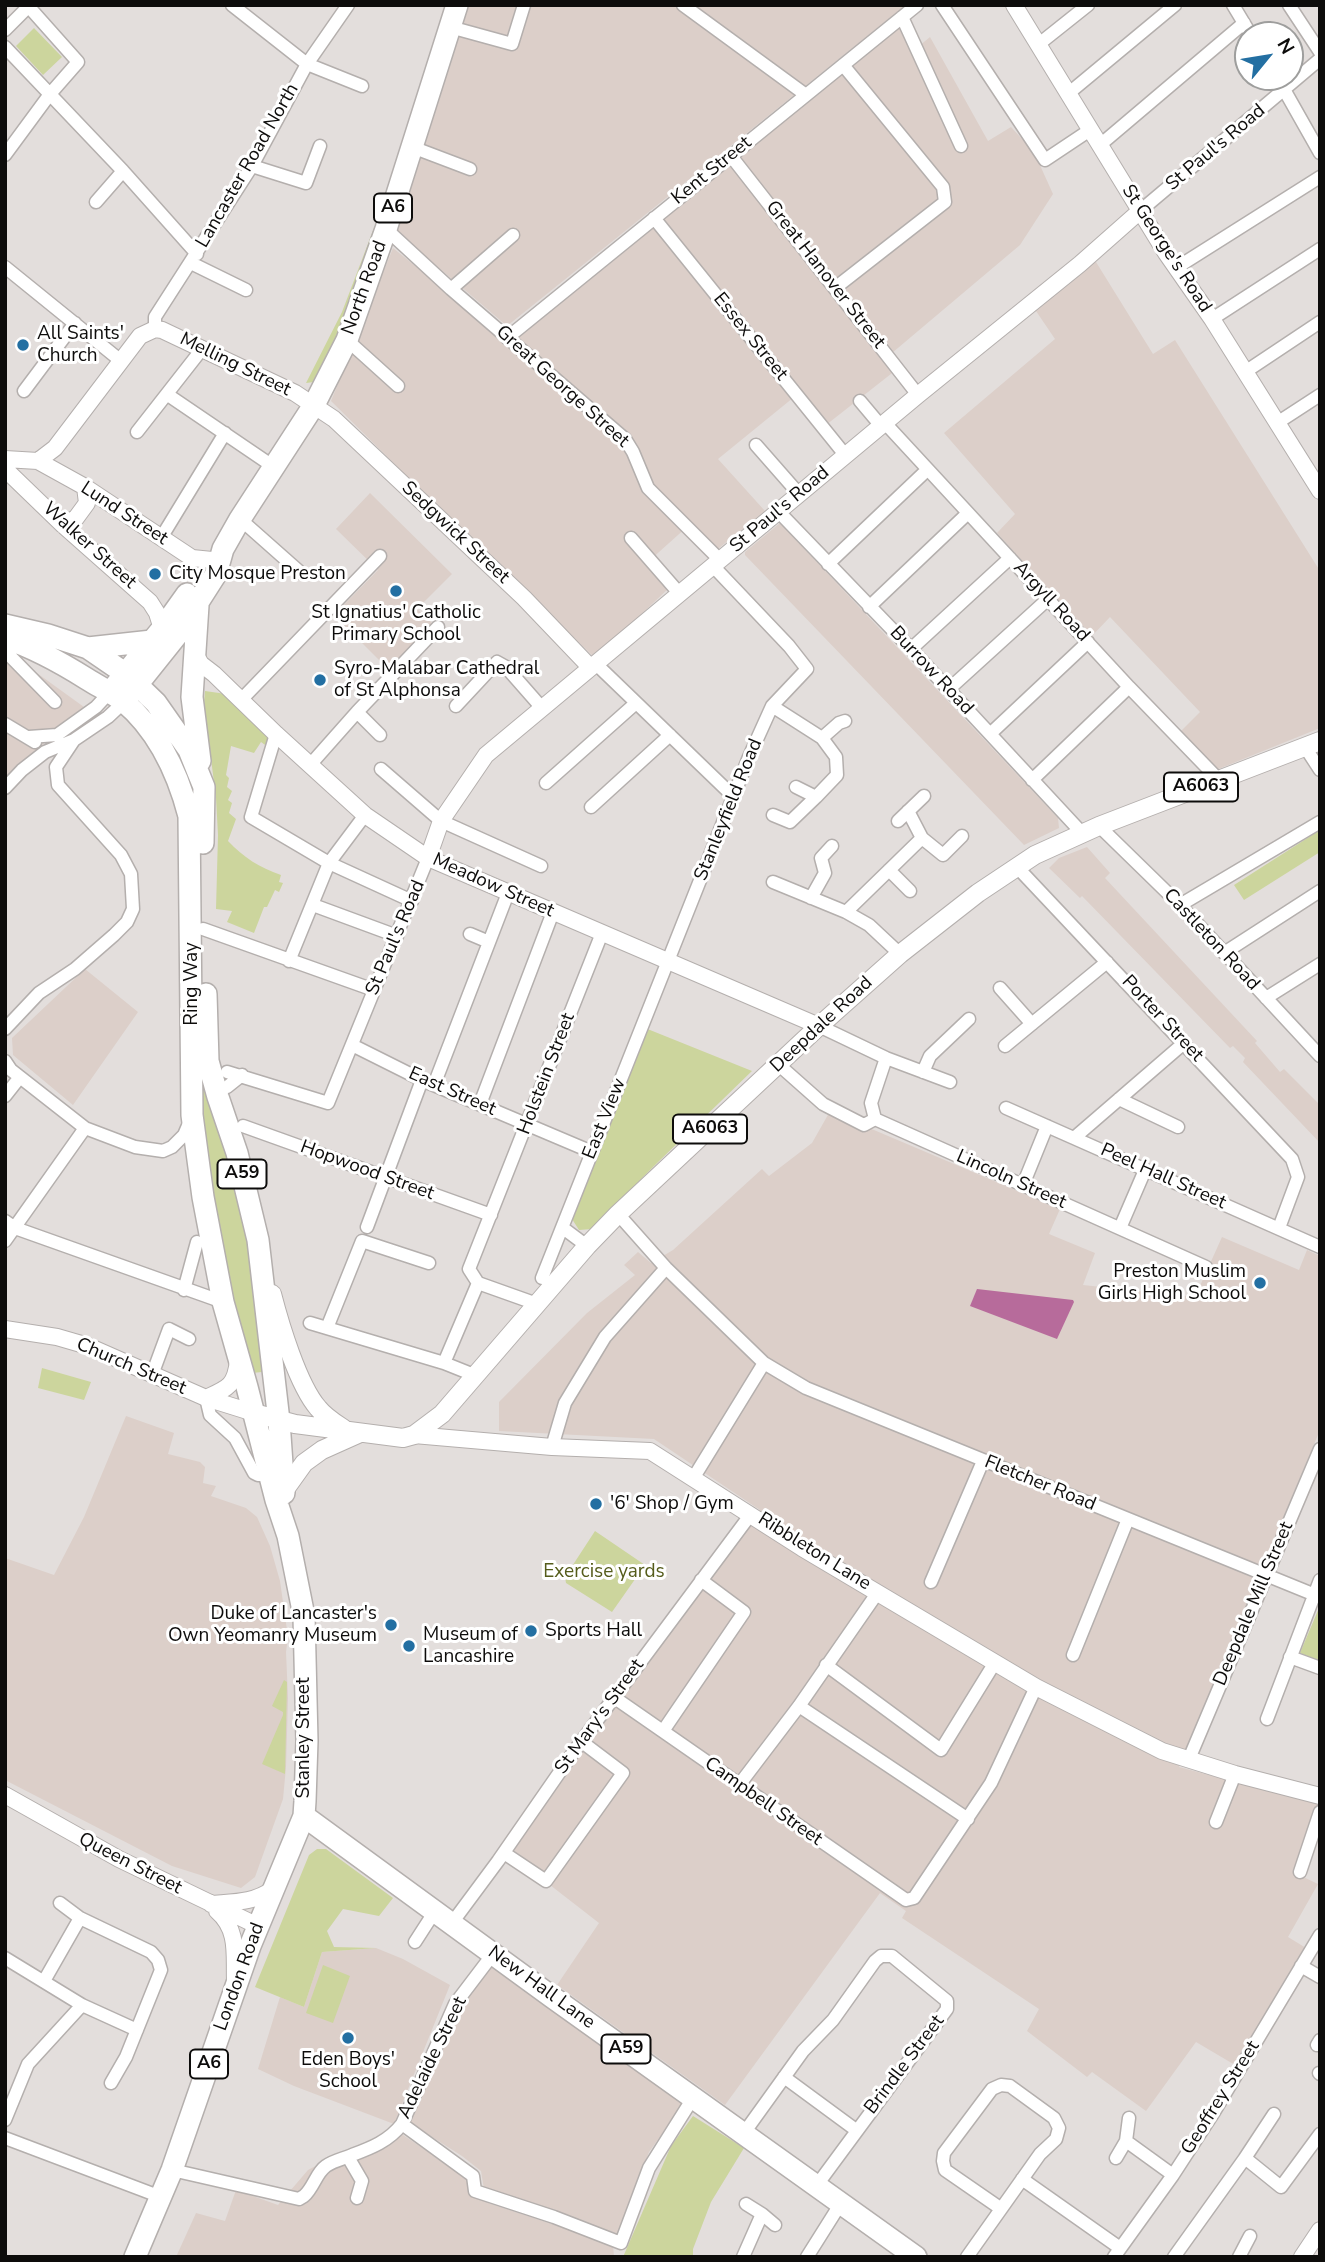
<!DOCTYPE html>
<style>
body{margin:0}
#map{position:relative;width:1325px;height:2262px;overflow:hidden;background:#e3dedc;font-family:"Nunito Sans",sans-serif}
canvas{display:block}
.frame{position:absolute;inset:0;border:7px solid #0d0c0b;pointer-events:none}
.north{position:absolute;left:1234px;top:21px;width:70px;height:70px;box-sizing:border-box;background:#fff;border:2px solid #9e9e9d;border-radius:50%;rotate:60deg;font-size:19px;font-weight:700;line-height:28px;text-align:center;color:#0d0c0b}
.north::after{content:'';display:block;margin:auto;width:24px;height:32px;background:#236fa2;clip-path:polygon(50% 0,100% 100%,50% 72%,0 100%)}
</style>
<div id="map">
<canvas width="1325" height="2262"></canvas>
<div class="frame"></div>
<div class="north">N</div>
</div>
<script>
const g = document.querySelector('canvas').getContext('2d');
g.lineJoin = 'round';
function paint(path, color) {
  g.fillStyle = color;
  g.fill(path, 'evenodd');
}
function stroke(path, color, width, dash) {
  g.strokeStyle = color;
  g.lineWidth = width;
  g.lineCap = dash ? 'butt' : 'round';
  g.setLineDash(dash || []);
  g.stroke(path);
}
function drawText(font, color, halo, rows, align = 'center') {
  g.font = font + ' "Nunito Sans",sans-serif';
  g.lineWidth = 6;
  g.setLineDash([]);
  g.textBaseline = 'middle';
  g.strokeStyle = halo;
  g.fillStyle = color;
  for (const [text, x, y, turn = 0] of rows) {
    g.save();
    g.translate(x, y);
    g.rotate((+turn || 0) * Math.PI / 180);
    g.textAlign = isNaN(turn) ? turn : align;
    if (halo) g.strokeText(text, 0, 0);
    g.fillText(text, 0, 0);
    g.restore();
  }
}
const built = new Path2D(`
 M463,5H906L507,326L391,227Z
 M902,22L913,51L930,37L988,141L1011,127L1034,152L1053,194L1020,245L892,353L896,370L826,425L799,393L718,459L765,511L714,552L688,526L649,561L669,588L595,658L436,505L331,401L393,248L508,341Z
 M1096,262L1153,354L1175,340L1320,571V728L1216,770L1181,731L1200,712L1110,617L1091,637L997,533L1015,514L944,433L1055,339L1036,311L1090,263Z
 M370,493L452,574L417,609L433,624L389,670L334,615L378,570L336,529Z
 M780,523L1058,818L1059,828L1024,845L745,555V552Z
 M5,650L84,707L5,779Z
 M1087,847L1110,873L1105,878L1257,1041L1255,1043L1280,1072L1284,1069L1320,1105V1143L1243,1062L1245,1058L1233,1046L1230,1048L1082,896L1080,898L1049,868L1059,858Z
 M85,969L138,1012L73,1105L13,1055L12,1038Z
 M829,1113L874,1130L1060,1209L1049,1234L1095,1253L1083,1285L1195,1297L1222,1237L1299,1270L1307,1250L1320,1256V1430L1179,1767L1319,1804L1297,1874L1318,1884L1288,1937L1306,1948L1235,2065L1196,2042L1146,2111L1092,2072L1087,2077L1027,2031L1039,2009L902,1918L906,1911L880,1893L725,2105L557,1985L599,1923L532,1871L509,1857L632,1681L760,1510L654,1439L499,1431V1402L587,1313L635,1275L624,1265L638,1252L651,1263L673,1250L762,1169L769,1176L812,1143Z
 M126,1416L174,1433L168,1454L200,1462L205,1467L203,1483L216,1486L211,1496L246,1508L257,1517L270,1546L280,1581L288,1637L286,1652L288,1698L286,1767L283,1799L255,1877L241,1888L172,1866L5,1780V1558L54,1575L84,1517Z
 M376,1948L403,1959L450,1985L394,2124L294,2086L258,2069L280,1997L304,2007L322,1952Z
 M491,1963L683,2105L649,2152L619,2234L484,2189L481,2171L462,2156L410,2123L462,2001Z
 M403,2135L469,2179L475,2191L488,2203L613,2244L614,2257H176L196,2213L225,2221L236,2190L278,2205L308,2170L340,2153Z`);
const green = new Path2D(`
 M34,28L62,57L43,75L16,46Z
 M390,186L346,318L314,382L306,383L342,312Z
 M205,691L226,694L270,735L268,747L261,742L254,753L231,746L226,775L229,778L227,787L232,791L228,800L232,803L229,813L236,819L228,841C244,858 259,867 281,875L279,882L283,883L279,892L275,890L267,907H264L254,933L227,922L232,911L216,909L218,835L216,798L204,704Z
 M1320,830V852L1244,900L1234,885Z
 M645,1028L752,1071L654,1166L592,1229L579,1230L572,1219Z
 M206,1085L227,1140L257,1293L262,1372L252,1373L239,1330L208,1191L200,1086Z
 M42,1368L91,1382L84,1400L38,1388Z
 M595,1531L645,1565L612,1612L566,1583L565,1577Z
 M1319,1608H1320V1661L1300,1653Z
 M284,1680L287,1682L285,1774L262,1764L283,1715V1712L272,1706Z
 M317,1849H326L393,1898L379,1916L343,1909L327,1931L334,1947L376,1948L322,1952L304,2007L255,1987L309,1855Z
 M323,1965L350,1976L333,2023L306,2013Z
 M693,2116L744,2148L711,2202L693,2249V2257H623L671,2146Z`);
const water = new Path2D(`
 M977,1289L1073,1300L1074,1302L1057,1339L970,1306Z`);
const street = new Path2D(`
 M232,5L307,64L362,86
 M683,5L806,95
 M942,5L1045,160L1090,130
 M1233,5L1251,35
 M1289,5L1320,52
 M902,17L961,146
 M450,27L512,44L524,5
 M5,30L30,5
 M1039,44L1088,5
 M5,47L123,171L197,254
 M1277,77L1320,153
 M1069,93L1175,5
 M1100,145L1244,23
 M412,147L470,169
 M5,155L50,94L78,62L29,7
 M731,156L918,395
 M252,166L306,183L320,146
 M96,202L123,171
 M1140,211L1320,59
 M654,218L846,456
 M386,229L451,289L625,439L633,452L648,488L720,560
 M191,263L246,290
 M5,267L121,361
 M1176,268L1320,177
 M835,288L945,202L943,187L843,65
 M451,289L513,235
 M1212,319L1320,249
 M155,329V317L252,166L307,64L348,5
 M507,338L917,5
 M347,340L398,386
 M1245,372L1320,322
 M24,391L75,323
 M168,395L274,467
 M860,401L881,426
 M885,423L1129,687L1219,780
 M1277,423L1320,395
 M137,432L202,349
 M756,445L799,494
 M778,511L911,649L1082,833
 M240,519L301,573
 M161,538L225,433
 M631,538L679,593
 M828,564L927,470
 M869,607L968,513
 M8,639L11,657L55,702
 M911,649L1010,558
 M595,663L733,796
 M949,689L1048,599
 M241,700L380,556
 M456,706L497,662L506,667L542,708
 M772,706L822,738L836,757L837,775L816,797
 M357,712L380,735
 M5,724L35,742
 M276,734L251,817L329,863L412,901
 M990,734L1088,642
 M29,737L57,735L96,707L109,693
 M822,738L839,723L845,721
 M1305,747L1320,770
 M310,765L357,712L438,627
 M381,769L441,821L541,866
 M1032,780L1129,687
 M546,783L636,703
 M5,788L22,770L45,752L74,740L108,717L124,702
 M591,807L670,735
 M908,811L922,838L943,855L962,836
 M773,815L790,822L816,797L796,787
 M898,821L924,796
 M1099,826L1180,905L1320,1056
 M1017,867L1292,1159L1298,1177L1279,1228
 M889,870L910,891
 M773,882L846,912L869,925L900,954
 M811,898L825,873L821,858L832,846
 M313,905L397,936
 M1180,905L1320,822
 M846,912L922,838
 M203,929L374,990
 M470,934L489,942
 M1224,953L1320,891
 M289,961L329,863L365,815
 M1000,988L1032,1024
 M1266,998L1320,964
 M819,1026L886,1058L950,1082
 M5,1029L39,993L75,969L114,935L127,922L133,909L131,874L121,855L58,785L56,767L74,740
 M352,1045L422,1080L592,1152
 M1005,1046L1107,962
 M886,1058L871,1103L875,1119L1206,1267
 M5,1061L11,1070L85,1128L135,1147L163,1151L172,1147L184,1135L190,1121
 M779,1065L823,1104L864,1125L875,1119
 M227,1072L328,1103L428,858
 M923,1072L930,1056L969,1019
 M434,1085L508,893
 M227,1087L242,1075
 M5,1096L20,1077
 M1119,1099L1178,1127
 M480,1104L553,912
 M1006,1108L1320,1247
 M243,1126L491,1215
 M1074,1138L1184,1043
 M1023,1185L1047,1126
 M618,1214L666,1268L764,1363L806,1388L1320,1597
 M5,1221L15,1228L223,1302
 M367,1227L422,1080
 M563,1228L587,1246
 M1120,1228L1145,1170
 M5,1241L85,1128
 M542,1278L749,757L772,706L807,669L789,646L713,566
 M478,1283L537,1304
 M184,1290L197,1242
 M310,1323L444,1363L474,1375
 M327,1328L362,1241L429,1263
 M444,1363L478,1283L469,1269L602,933
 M152,1375L169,1329L189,1339
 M206,1398L210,1415L235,1438L254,1473L258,1475H270
 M552,1447L565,1403L605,1337L666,1268
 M694,1477L764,1363
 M931,1582L983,1461
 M1073,1655L1128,1519
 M1290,1657L1320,1668
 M826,1665L941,1750L994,1664
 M615,1698L906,1900L914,1898L991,1783L1036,1687
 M799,1706L968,1819
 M1267,1719L1320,1580
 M663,1731L744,1612L701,1580
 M1189,1759L1320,1449
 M739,1785L799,1706L878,1592
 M1216,1822L1235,1774
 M504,1853L546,1881L623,1773L582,1742
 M1300,1872L1320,1812
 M60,1903L80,1918L151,1952L158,1960L161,1970L126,2057L111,2083
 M452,1923L498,1861L575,1750L751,1514
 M415,1942L435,1911
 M5,1958L82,2005L137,2030
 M1301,1966L1320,1977
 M44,1981L80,1918
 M1317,2045L1320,2040
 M1319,2073L1320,2074
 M784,2077L856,2130
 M5,2120L28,2064L82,2005
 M402,2124L473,2176L475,2191L554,2217L621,2243L649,2168L693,2098
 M744,2133L803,2051L833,2020L875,1961L881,1956H892L947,2001V2009L817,2185
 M5,2138L161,2197
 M1126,2141L1173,2175
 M348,2157L362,2181L357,2198
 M1116,2158L1126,2141L1129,2118
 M1245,2158L1274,2114
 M172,2170L299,2199L304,2196C314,2187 316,2173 326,2166C335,2160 343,2159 352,2155C371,2148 389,2141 402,2124L455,2004L493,1954
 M1022,2179L1120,2248
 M746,2204L762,2214
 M743,2257L762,2214L775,2225
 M807,2257L841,2203
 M967,2257L1040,2154L1056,2139L1059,2128L1054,2118L1010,2086L1001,2085L992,2089L944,2153L943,2161L945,2170L1000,2208
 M1114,2257L1173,2175L1214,2112L1320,1935
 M1174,2257L1245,2158L1281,2187L1320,2134
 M1239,2257L1250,2236`);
const secondary = new Path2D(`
 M1014,5L1166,253L1212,319L1320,491
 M5,459L38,461L55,448L140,336L155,329L162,330L295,393L334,419L524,598L590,667
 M38,461L85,487L192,558L212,560
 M5,469L63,525L150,602L157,613L162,629
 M63,525L76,518L87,503L85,487
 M194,652L201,664L214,674L276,734L365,815L428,858L819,1026
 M428,858L441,821L486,755L918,395L1080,264L1140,211
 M5,1329L57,1337L88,1346L206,1398L254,1413
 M206,1398C228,1388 235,1386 238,1361
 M414,1435L552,1447L650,1451L802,1548L1036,1687L1162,1751L1235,1774L1320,1796
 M5,1795L119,1859L258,1926
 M211,1904C234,1902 254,1903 273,1889
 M217,1911C239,1930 234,1955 235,1981
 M1302,2257L1320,2230`);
const primary = new Path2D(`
 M272,1294C280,1325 298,1385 318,1408C325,1417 335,1423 344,1429
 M254,1413L295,1424L403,1438L414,1435L442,1414L587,1246L618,1214L819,1026L900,954L978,893L1035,855L1099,826L1320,741
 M284,1491L304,1463L322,1450L360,1433`);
const highway = new Path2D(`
 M198,605L192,697L200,761
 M5,625L48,635L88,648L126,674L156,703L189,750L204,787L203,843
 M5,638C35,648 60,662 87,679C98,686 112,693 123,701C158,730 178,774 189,816L192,1115L203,1197L223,1302L247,1387L276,1500L288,1536L304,1616L307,1741L305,1801L304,1816L250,1946L172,2170L135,2257
 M88,648L152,641
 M116,685L162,629L187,594
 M129,695L177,635L216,574L223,549L240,519L314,405L347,340L386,229L457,5
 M206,994L208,1061L218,1097L237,1153L258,1240L279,1421L284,1493
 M304,1816L552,1997L916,2257`);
const markers = [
 [23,345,7,"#236fa2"],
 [155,574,7,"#236fa2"],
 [396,591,7,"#236fa2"],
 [320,680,7,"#236fa2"],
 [1260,1283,7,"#236fa2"],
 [596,1504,7,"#236fa2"],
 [391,1625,7,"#236fa2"],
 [531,1631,7,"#236fa2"],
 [409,1646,7,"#236fa2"],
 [348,2038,7,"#236fa2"]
];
const shields = [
 [393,208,38],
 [1201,787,74],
 [710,1129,74],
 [242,1174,49],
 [626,2049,49],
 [209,2064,38]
];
const shieldNames = [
 ["A6",393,208],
 ["A6063",1201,787],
 ["A6063",710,1129],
 ["A59",242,1174],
 ["A59",626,2049],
 ["A6",209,2064]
];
const streetNames = [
 ["St Paul's Road",1216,148,-40],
 ["Lancaster Road North",248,166,-60],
 ["Kent Street",712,171,-39],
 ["St George's Road",1166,249,57],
 ["Great Hanover Street",825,275,52],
 ["North Road",365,288,-70],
 ["Essex Street",750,337,51],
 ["Melling Street",235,365,26],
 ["Great George Street",562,387,42],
 ["St Paul's Road",780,510,-40],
 ["Lund Street",124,514,33],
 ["Sedgwick Street",455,533,43],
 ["Walker Street",89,546,42],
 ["Argyll Road",1051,602,47],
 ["Burrow Road",931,671,47],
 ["Stanleyfield Road",729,810,-68],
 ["Meadow Street",493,886,24],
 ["St Paul's Road",396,938,-67],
 ["Castleton Road",1211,940,47],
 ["Ring Way",192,984,-90],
 ["Porter Street",1162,1019,47],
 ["Deepdale Road",822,1025,-43],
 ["Holstein Street",547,1074,-69],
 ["East Street",452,1092,24],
 ["East View",605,1119,-68],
 ["Hopwood Street",367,1171,20],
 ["Peel Hall Street",1163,1177,24],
 ["Lincoln Street",1011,1180,24],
 ["Church Street",131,1367,23],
 ["Fletcher Road",1040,1484,22],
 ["Ribbleton Lane",814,1552,32],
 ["Deepdale Mill Street",1254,1604,-67],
 ["St Mary's Street",600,1717,-54],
 ["Stanley Street",304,1738,-90],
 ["Campbell Street",763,1802,35],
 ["Queen Street",130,1864,27],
 ["London Road",240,1977,-70],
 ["New Hall Lane",541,1988,36],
 ["Adelaide Street",433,2058,-64],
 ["Brindle Street",905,2065,-53],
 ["Geoffrey Street",1221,2098,-58]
];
const poiNames = [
 ["All Saints'",37,334],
 ["Church",37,356],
 ["City Mosque Preston",169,574],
 ["St Ignatius' Catholic",396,613,"center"],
 ["Primary School",396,635,"center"],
 ["Syro-Malabar Cathedral",334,669],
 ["of St Alphonsa",334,691],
 ["Preston Muslim",1246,1272,"right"],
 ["Girls High School",1246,1294,"right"],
 ["'6' Shop / Gym",610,1504],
 ["Duke of Lancaster's",377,1614,"right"],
 ["Own Yeomanry Museum",377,1636,"right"],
 ["Sports Hall",545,1631],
 ["Museum of",423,1635],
 ["Lancashire",423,1657],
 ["Eden Boys'",348,2060,"center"],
 ["School",348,2082,"center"]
];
const parkNames = [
 ["Exercise yards",604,1572]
];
paint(built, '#dccfc9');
paint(green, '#ccd59d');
paint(water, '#b76b9b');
stroke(street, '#b4afad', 15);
stroke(secondary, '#b4afad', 18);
stroke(primary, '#b4afad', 20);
stroke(highway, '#b4afad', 24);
stroke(street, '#fff', 12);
stroke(secondary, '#fff', 16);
stroke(primary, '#fff', 18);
stroke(highway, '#fff', 21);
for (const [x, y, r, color] of markers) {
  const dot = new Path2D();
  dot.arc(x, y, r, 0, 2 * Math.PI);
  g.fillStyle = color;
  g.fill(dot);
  stroke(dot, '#fff', 2.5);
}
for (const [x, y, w] of shields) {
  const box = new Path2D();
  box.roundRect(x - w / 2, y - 14.5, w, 29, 5);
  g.fillStyle = '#fff';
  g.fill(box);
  stroke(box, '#0d0c0b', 2);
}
drawText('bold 18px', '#0d0c0b', null, shieldNames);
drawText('19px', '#0d0c0b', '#fff', streetNames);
drawText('19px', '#0d0c0b', '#fff', poiNames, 'left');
drawText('19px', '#555c1b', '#fff', parkNames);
</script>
